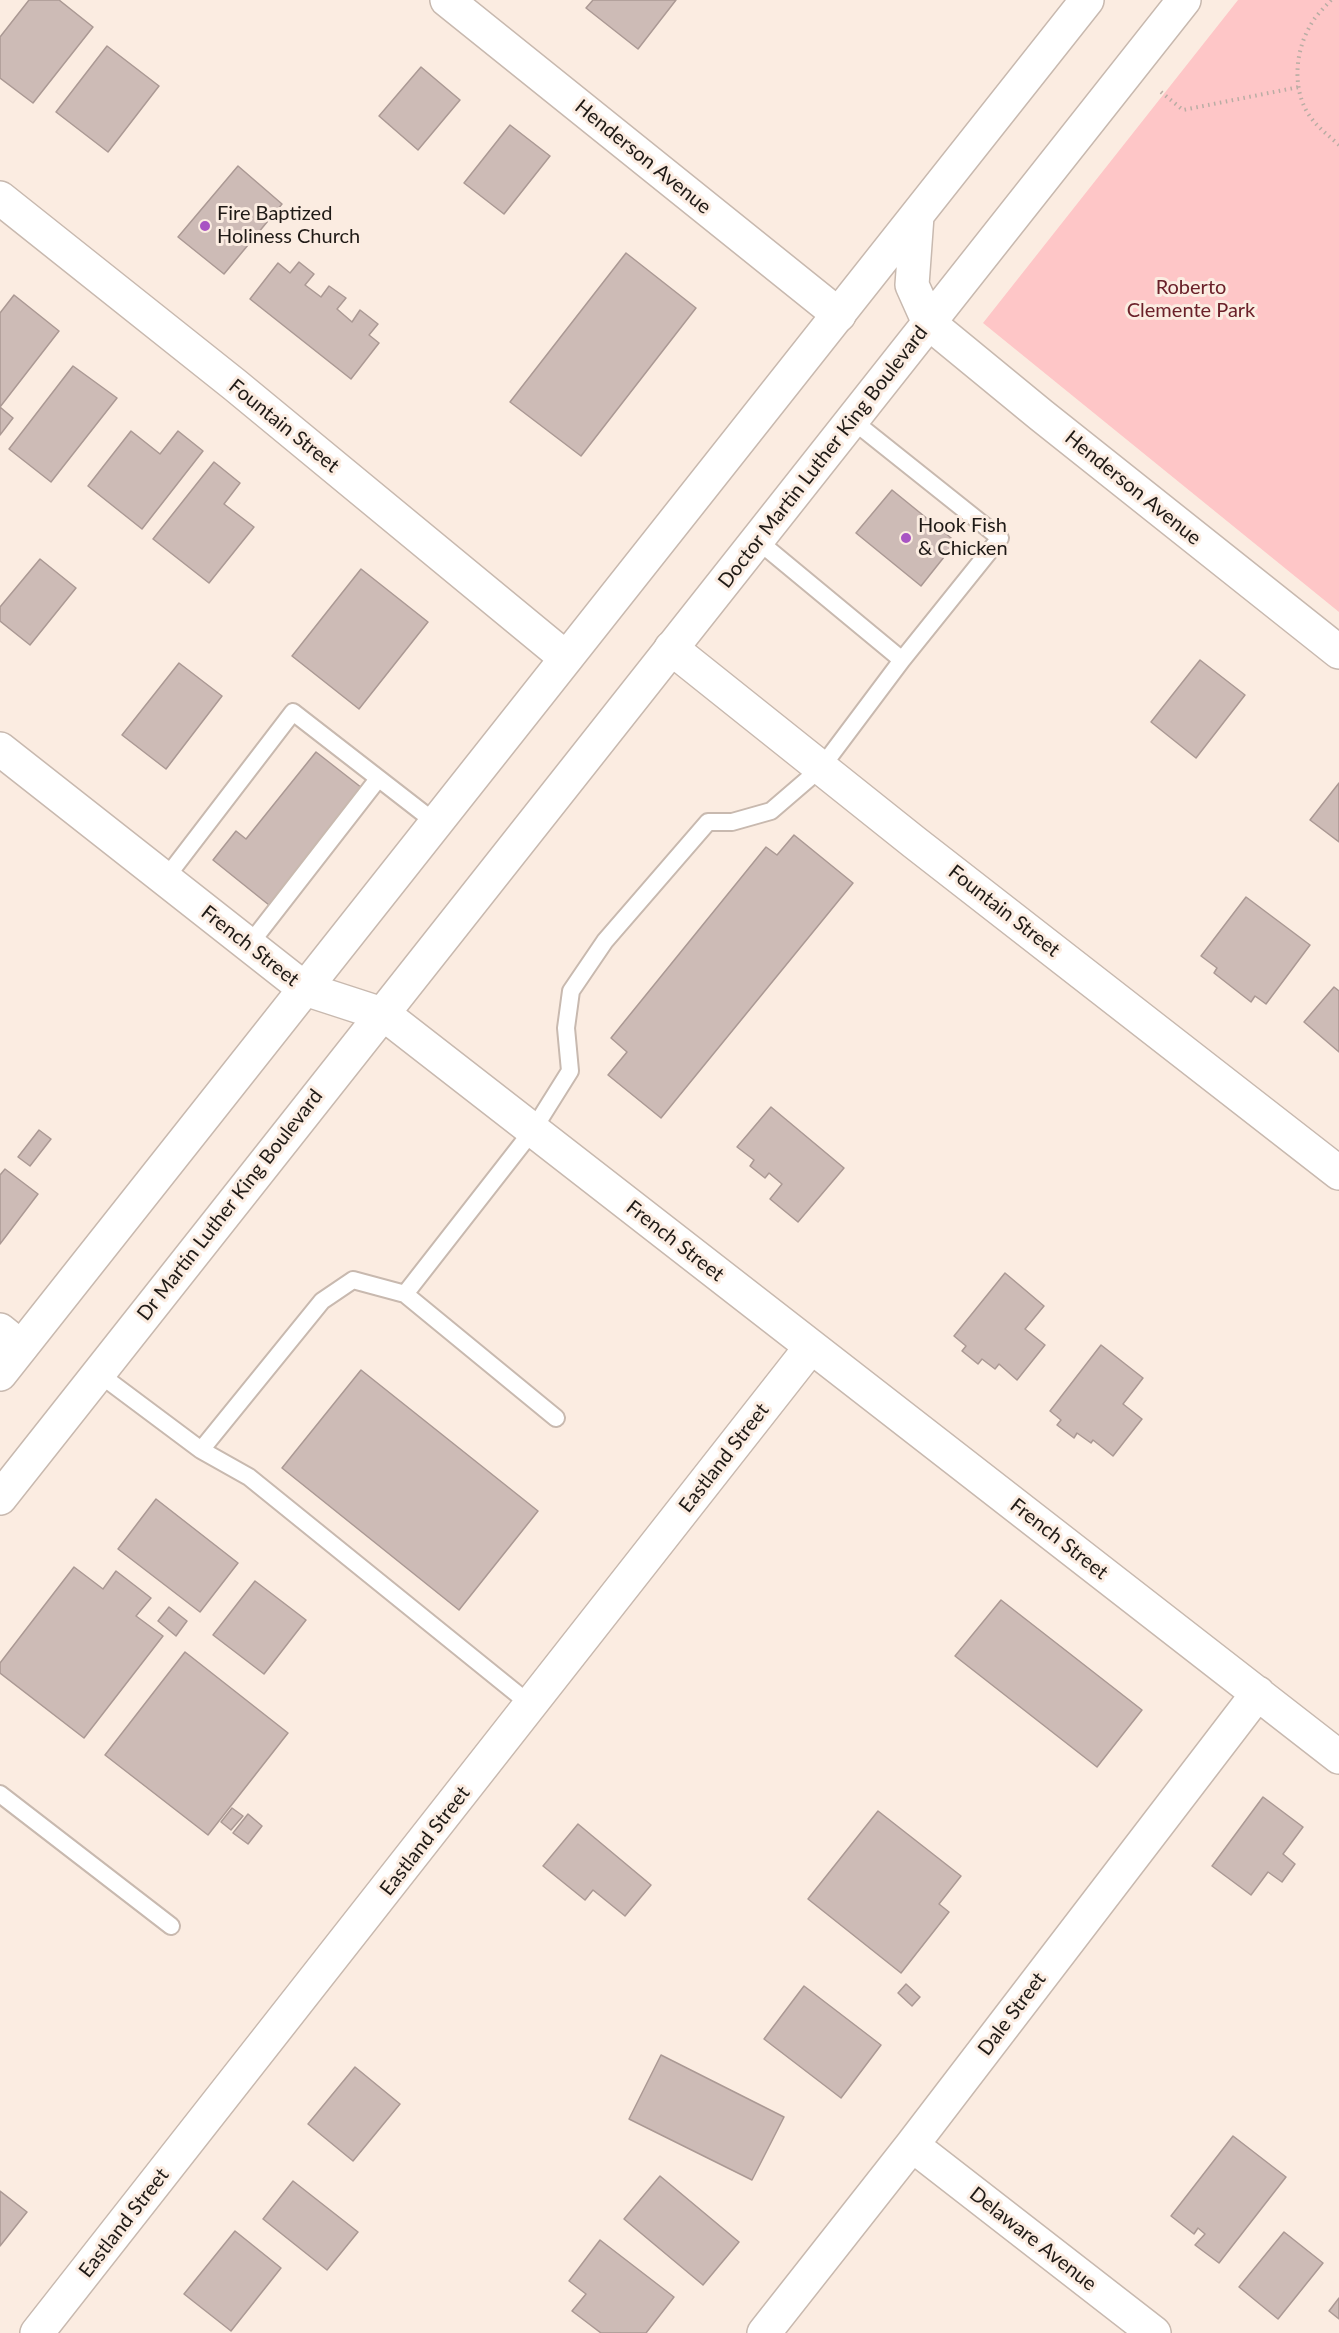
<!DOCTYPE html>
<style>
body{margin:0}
canvas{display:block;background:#fbece1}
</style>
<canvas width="1339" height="2333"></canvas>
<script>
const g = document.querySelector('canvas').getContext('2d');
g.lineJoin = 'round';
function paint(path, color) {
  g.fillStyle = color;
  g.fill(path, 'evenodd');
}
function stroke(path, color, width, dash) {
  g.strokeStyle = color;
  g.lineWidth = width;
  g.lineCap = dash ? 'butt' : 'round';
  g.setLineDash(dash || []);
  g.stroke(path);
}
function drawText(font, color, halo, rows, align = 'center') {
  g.font = font + ' Lato,sans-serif';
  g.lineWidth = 6;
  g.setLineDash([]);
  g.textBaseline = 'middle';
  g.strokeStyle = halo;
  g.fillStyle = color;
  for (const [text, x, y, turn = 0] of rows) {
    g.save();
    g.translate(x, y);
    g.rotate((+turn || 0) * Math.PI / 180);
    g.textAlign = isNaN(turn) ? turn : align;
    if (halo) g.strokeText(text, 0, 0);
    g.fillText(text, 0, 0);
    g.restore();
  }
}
const green = new Path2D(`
 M1238,0H1339V612L983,323Z`);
const building = new Path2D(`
 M29,0H59L93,27L33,103L0,78V37Z
 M593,0H676L638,49L586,8Z
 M107,46L159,86L108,152L56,112Z
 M421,67L460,100L418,150L379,116Z
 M510,125L550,156L504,214L464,183Z
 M238,166L282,204L224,274L178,237Z
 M626,253L696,308L581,456L510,402Z
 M299,262L314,274L305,285L321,297L329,286L346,298L337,309L352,322L360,310L378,324L369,335L379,343L351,379L250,299L278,263L290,273Z
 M14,295L59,331L0,407V313Z
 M73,366L117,398L51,482L9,449Z
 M0,407L13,418L0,435Z
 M131,431L160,454L178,431L203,451L142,529L88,486Z
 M214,462L240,483L224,504L254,527L209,583L153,539Z
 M892,490L956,542L921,586L856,533Z
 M40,559L76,588L30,645L0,621V607Z
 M361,569L428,622L359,709L292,656Z
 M1200,660L1245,695L1196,758L1151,722Z
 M179,663L222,696L166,769L122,735Z
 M316,752L362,788L269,905L213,860L236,831L246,839Z
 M1339,783V842L1310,820Z
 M794,835L853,883L661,1118L608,1075L627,1052L611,1038L766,847L777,855Z
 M1246,897L1310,945L1266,1004L1255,996L1251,1002L1214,973L1217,968L1201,956Z
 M1334,987L1339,991V1052L1304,1022Z
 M771,1107L844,1168L798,1222L770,1199L782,1184L769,1173L765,1178L750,1166L754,1160L737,1147Z
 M39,1130L51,1139L30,1166L18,1157Z
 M5,1169L38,1194L0,1244V1175Z
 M1005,1273L1044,1306L1025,1329L1045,1345L1017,1380L999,1364L995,1369L982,1359L978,1364L962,1351L966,1346L954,1336Z
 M1101,1345L1143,1378L1123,1404L1142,1419L1113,1456L1093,1440L1091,1443L1077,1433L1074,1438L1057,1425L1061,1420L1050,1411Z
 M361,1370L538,1511L459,1610L282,1468Z
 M156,1499L238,1563L200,1612L118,1549Z
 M74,1567L103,1589L116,1571L151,1598L136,1616L163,1636L84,1738L0,1673V1663Z
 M255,1581L306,1620L264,1674L213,1635Z
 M1001,1600L1142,1710L1097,1767L955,1656Z
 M169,1607L187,1621L176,1636L158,1621Z
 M185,1652L288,1733L208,1835L105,1755Z
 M1263,1797L1303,1827L1283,1854L1295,1864L1282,1882L1268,1872L1251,1895L1212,1866Z
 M232,1808L243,1816L231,1830L221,1822Z
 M878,1811L961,1876L939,1904L949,1912L901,1973L808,1899Z
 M248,1814L262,1826L248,1844L233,1833Z
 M578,1824L651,1885L625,1916L593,1890L585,1900L543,1866Z
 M906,1984L920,1997L912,2006L898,1993Z
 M804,1986L881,2045L841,2098L764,2039Z
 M661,2055L784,2117L752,2180L629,2119Z
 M355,2067L400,2104L353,2161L308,2124Z
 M1233,2136L1286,2177L1219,2263L1195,2245L1205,2234L1198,2228L1194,2234L1171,2216Z
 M660,2176L739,2242L703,2285L624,2219Z
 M293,2181L358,2232L327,2270L263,2219Z
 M0,2191L27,2212L0,2246Z
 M235,2231L281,2268L231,2331L184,2294Z
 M1284,2232L1323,2263L1278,2319L1239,2287Z
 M600,2240L674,2297L646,2333H601L572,2311L586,2294L569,2281Z
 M1339,2298V2319L1329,2311Z`);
const path = new Path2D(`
 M1331,0C1324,8 1315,16 1310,26C1295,52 1292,89 1309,115C1317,127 1328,135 1339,145
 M1161,92L1183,110L1299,87`);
const service = new Path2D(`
 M852,420L1000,538L902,660
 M165,879L293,712L436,823
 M249,945L378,779
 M405,1294L556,1418
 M98,1373L201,1450L249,1477L531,1705
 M201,1450L322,1301L353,1280L405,1294L533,1130L570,1071L566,1028L571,991L605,941L708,822H732L771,811L821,768L902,660L757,540
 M0,1794L171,1926`);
const minor = new Path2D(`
 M447,0L839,315
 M0,198L235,385L566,658
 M929,323L1041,415L1339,652
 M671,648L914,842L1339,1173
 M0,749L305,989L385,1015L1339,1757
 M0,1330L21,1347
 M912,2145L1154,2333
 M37,2333L811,1347
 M764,2333L912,2145L1258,1693`);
const primary = new Path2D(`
 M917,216L912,285L929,323
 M0,1374L1087,0
 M0,1498L1184,0`);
const markers = [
 [205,226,6,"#a854c3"],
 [906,538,6,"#a854c3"]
];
const streetNames = [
 ["Henderson Avenue",643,157,39],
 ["Fountain Street",284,426,39],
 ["Doctor Martin Luther King Boulevard",823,457,-52],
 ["Henderson Avenue",1133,488,39],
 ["Fountain Street",1004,911,38],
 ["French Street",250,946,38],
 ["Dr Martin Luther King Boulevard",230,1205,-52],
 ["French Street",675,1241,38],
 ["Eastland Street",724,1458,-52],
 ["French Street",1059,1539,38],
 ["Eastland Street",425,1841,-52],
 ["Dale Street",1012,2014,-53],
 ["Eastland Street",124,2223,-52],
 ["Delaware Avenue",1033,2239,38]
];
const poiNames = [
 ["Fire Baptized",217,214],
 ["Holiness Church",217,237],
 ["Hook Fish",918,526],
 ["& Chicken",918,549]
];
const parkNames = [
 ["Roberto",1191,288],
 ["Clemente Park",1191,311]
];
paint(green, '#fec6c7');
paint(building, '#cdbbb6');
stroke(building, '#ab9994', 1.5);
stroke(service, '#c8b9af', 20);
stroke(minor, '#c8b9af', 36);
stroke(primary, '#c8b9af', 36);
stroke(path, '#b9ada4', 4, [1.5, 4.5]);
stroke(service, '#fff', 16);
stroke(minor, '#fff', 33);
stroke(primary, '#fff', 33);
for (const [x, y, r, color] of markers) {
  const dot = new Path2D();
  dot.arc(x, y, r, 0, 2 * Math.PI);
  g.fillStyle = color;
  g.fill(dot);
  stroke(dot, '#fbece1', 2);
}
drawText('20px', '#1f1a16', '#fbece1', streetNames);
drawText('20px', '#1f1a16', '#fbece1', poiNames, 'left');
drawText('20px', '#6a2029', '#fbece1', parkNames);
</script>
